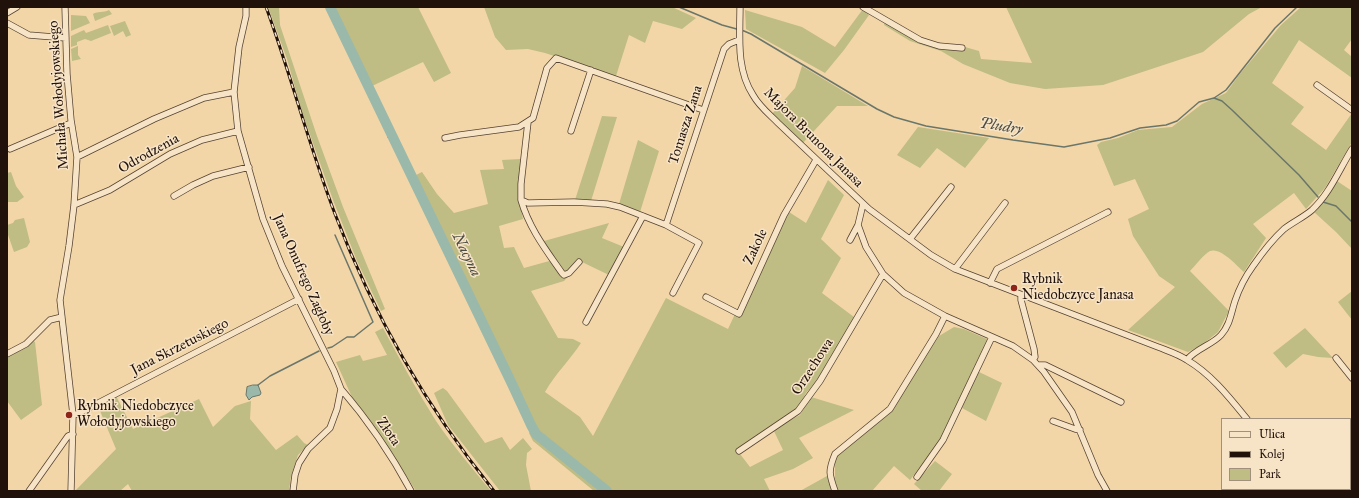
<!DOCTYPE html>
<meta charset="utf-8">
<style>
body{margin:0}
#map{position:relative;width:1359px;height:498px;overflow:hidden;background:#f2d6a8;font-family:"IM FELL Great Primer",serif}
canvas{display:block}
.frame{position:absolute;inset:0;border:8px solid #21110b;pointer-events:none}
.legend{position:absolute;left:1221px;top:418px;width:130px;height:72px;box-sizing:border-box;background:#f7e4c6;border:1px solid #a1907b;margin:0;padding:5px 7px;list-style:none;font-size:12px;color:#21110b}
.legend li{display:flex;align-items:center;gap:8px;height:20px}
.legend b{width:20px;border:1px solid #a1907b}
</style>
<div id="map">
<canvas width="1359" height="498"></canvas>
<div class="frame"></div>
<ul class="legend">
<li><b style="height:5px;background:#f7e4c6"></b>Ulica</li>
<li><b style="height:5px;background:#21110b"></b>Kolej</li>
<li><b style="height:11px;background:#bfbc84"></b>Park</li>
</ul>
</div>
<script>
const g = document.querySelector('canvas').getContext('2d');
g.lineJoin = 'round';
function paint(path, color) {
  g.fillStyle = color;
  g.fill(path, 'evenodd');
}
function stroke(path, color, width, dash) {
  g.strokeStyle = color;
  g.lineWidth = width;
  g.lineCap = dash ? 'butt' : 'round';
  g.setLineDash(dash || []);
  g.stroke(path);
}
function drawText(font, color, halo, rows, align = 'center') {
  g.font = font + ' "IM FELL Great Primer",serif';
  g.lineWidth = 3;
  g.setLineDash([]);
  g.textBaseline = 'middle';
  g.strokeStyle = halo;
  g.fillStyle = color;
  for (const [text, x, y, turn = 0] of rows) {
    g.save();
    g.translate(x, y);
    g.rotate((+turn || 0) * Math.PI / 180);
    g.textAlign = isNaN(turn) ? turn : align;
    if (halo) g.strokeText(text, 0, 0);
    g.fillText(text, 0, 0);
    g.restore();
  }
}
const green = new Path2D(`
 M268,7H279L280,25L317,136L343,207L385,309L381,311L357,261L333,200L302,112L287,59Z
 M335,7H418L451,73L434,82L423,62L372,86Z
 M484,7H672L696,18L682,29L653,21L645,43L629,35L616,76L545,53L528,49L506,50L495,37Z
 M1006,7H1262L1249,14L1203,52L1103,85L1045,89L1010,83L963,64L941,51L910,41L884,25L885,22L941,48L964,51L965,47L979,51L981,59L1032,63Z
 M1301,7H1352V39L1344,50L1352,57V78L1299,40L1272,83L1304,107L1291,124L1326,150L1352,113V142L1325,188L1306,209L1294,193L1253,224L1266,238L1244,272C1237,266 1221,247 1210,251C1204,254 1195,266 1190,271L1229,311L1218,332L1203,344L1188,352L1128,330L1175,287L1159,276L1133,236L1128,219L1149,209L1135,179L1114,186L1097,145L1101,142L1118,138L1138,130L1172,127L1202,104L1226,93L1239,75L1281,25Z
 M863,9L869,15L844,50L825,73L746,29L745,10L802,27L835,47Z
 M109,10L112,14L95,21L93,14C98,11 103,13 109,10Z
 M71,15L86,16L90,23L71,31Z
 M125,21L131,35L126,37L123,31L114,36L110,26Z
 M108,25L111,33L91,41L85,39L77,42V45L71,47V36L84,30L86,33Z
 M78,46V55L81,59L72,61L71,49Z
 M802,66L873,109L868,106H837L802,144L772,114L795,88Z
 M602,116L617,117L591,201L575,200Z
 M918,127L989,138L965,168L937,148L920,168L897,155Z
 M638,140L659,151L640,212L619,204Z
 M521,159L520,204L523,219L499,226L504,248L514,247L524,268L553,260L544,241L609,223L602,238L624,247L609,275L582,262L564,281L531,291L558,338L573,339L581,343C570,360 555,374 545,392L580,417L593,436L666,298L728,329L735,314L740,317L789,212L806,223L828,180L844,195L821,239L841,258L822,293L854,317L815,383L806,393L797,410L737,450L750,467L783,450L773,429L800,415L811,397L854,410L799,438L813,458L793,469L764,479L770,491H610L539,433L528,415L416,175L422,172L437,194L454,213L488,204L480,170L504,169L502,160Z
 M11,172L16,186L24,197L17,202H7V173Z
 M1337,181L1352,191V249L1336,232L1314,212Z
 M24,218L30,242L27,247L14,252L7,232V225L13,223L15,220Z
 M1352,291V320L1338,302Z
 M954,327L964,329L987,339L940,441L910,480L894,466L872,491H837L833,479L835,477V461L837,454L891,411L939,336Z
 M383,328C400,360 417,391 436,421C453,446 472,468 491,491H416L391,452L352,397L336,362L360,355L363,361L387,355L375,332Z
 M1305,328L1333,358L1318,357L1303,354L1286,368L1273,353Z
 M33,341L35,342L42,405L21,420L7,401V356Z
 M977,371L1002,383L986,421L962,408Z
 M443,388L447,391L485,443L502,437L510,450L523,438L532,449L527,453L526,465L531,491H500L448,425L434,393Z
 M116,396L133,429L199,399L213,427L235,406L251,401L250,419L276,450L297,435L304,443L308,445L298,455L291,476L289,491H132L128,484L120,491H75L116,449L98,406Z
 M531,431L534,435L604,491H594L533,441L529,433Z
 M935,461L952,474L939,491H922L914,484Z
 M827,476L833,491H800Z`);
const water = new Path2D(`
 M253,385H258L261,393L260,395L252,397L249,400L246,395L247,387Z`);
const stream = new Path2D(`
 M679,7L722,25L744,31L751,34L877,109L894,117L926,126L1013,140L1064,147L1110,138L1140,128L1166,125L1177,121L1199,102L1214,98L1226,90L1275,28L1297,7
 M1214,98L1222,101L1232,110L1299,175L1318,197
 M388,137L390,133
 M1323,202L1336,206L1352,222
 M328,348L332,347L347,337H354L373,322L335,235
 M258,385L270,376L319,351`);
const river = new Path2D(`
 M330,7L512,384L531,425L536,434L607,491`);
const minor = new Path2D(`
 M65,7L67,74L71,120L77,157L74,205L69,246L60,300L73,415L71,491
 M246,7V16L239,47L234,92L238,131L263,219L282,266L334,371L341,389L337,409L330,428L308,449L299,463L295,475L293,491
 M740,7C740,37 736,69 753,95C759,106 769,114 778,123L869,209L931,255L955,269L1158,347C1168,351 1178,354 1187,360C1211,374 1229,397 1247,419
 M863,7L920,40L939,46L962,48
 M7,13L17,7
 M7,23L29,35L66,38
 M1317,85L1352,110
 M528,122L521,184V200L528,203L574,202L607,204L620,207L666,225L699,243L673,293
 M571,131L591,70
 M445,138L460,135L519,127L533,118L547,68L556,58L703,110
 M10,149L71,123
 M77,157L154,119L204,98L234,92
 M174,196L193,185L213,176L249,167
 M521,200C529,228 546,250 562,273L564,275L569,273L579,262
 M863,204L858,225L866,247L883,274L904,293L945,316L1013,346L1033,360L1044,372L1072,412L1098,475L1107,491
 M74,205L110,190L170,154L202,140L238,131
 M666,225L724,49L729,44L739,40
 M910,239L951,187
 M850,240L858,225
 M955,269L1005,203
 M990,283L997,269L1108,212
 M1021,295V300L1034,349L1035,357L1033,360
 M706,297L739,314L784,215L816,160
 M586,322L643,216
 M7,354L26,344L50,320L62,317
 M1336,358L1352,378
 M1187,360C1195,349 1212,345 1221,335C1230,325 1231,313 1235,301C1239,289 1245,277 1253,266C1262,253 1273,239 1284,229C1293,222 1304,217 1312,210C1330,193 1339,170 1352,149
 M1038,365H1045L1121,402
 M341,389C367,419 392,456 411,491
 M73,415L77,414L299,299
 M1053,421L1075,429L1080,430
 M1350,431L1352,430
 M739,451L798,411L820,381L883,274
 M917,477L943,440L992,337
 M1310,489L1313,491
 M29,491L68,436L73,434
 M835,491C829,474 828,471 835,454L890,409L936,334L945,316`);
const rail = new Path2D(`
 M266,7C291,75 309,146 335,214C373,314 427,408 494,491`);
const markers = [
 [1014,288,4,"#8f2418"],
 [69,415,4,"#8f2418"]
];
const streetNames = [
 ["Michała Wołodyjowskiego",59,95,-94],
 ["Tomasza Zana",686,125,-72],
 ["Majora Brunona Janasa",813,138,45],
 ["Odrodzenia",149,154,-29],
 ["Zakole",756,247,-65],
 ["Jana Onufrego Zagłoby",303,275,66],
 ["Jana Skrzetuskiego",180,347,-27],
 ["Orzechowa",813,367,-57],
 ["Złota",388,432,55]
];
const poiNames = [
 ["Rybnik",1022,280],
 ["Niedobczyce Janasa",1022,296],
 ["Rybnik Niedobczyce",77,407],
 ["Wołodyjowskiego",77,423]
];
const waterNames = [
 ["Pludry",1001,127,9],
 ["Nacyna",466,255,64]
];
paint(green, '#bfbc84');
paint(water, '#9bb9aa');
stroke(water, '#6a766a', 1);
stroke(stream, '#6a766a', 1.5);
stroke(river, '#9bb9aa', 10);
stroke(minor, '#554232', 7);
stroke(minor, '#f7e4c6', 5.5);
stroke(rail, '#21110b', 3);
stroke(rail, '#f7e4c6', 1.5, [4.5]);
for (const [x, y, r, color] of markers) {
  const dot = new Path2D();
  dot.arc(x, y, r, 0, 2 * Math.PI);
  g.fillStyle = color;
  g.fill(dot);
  stroke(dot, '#f7e4c6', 1.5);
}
drawText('14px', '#21110b', '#f7e4c6', streetNames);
drawText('14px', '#21110b', '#f7e4c6', poiNames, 'left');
drawText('italic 15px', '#4c4c43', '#f7e4c6', waterNames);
</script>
